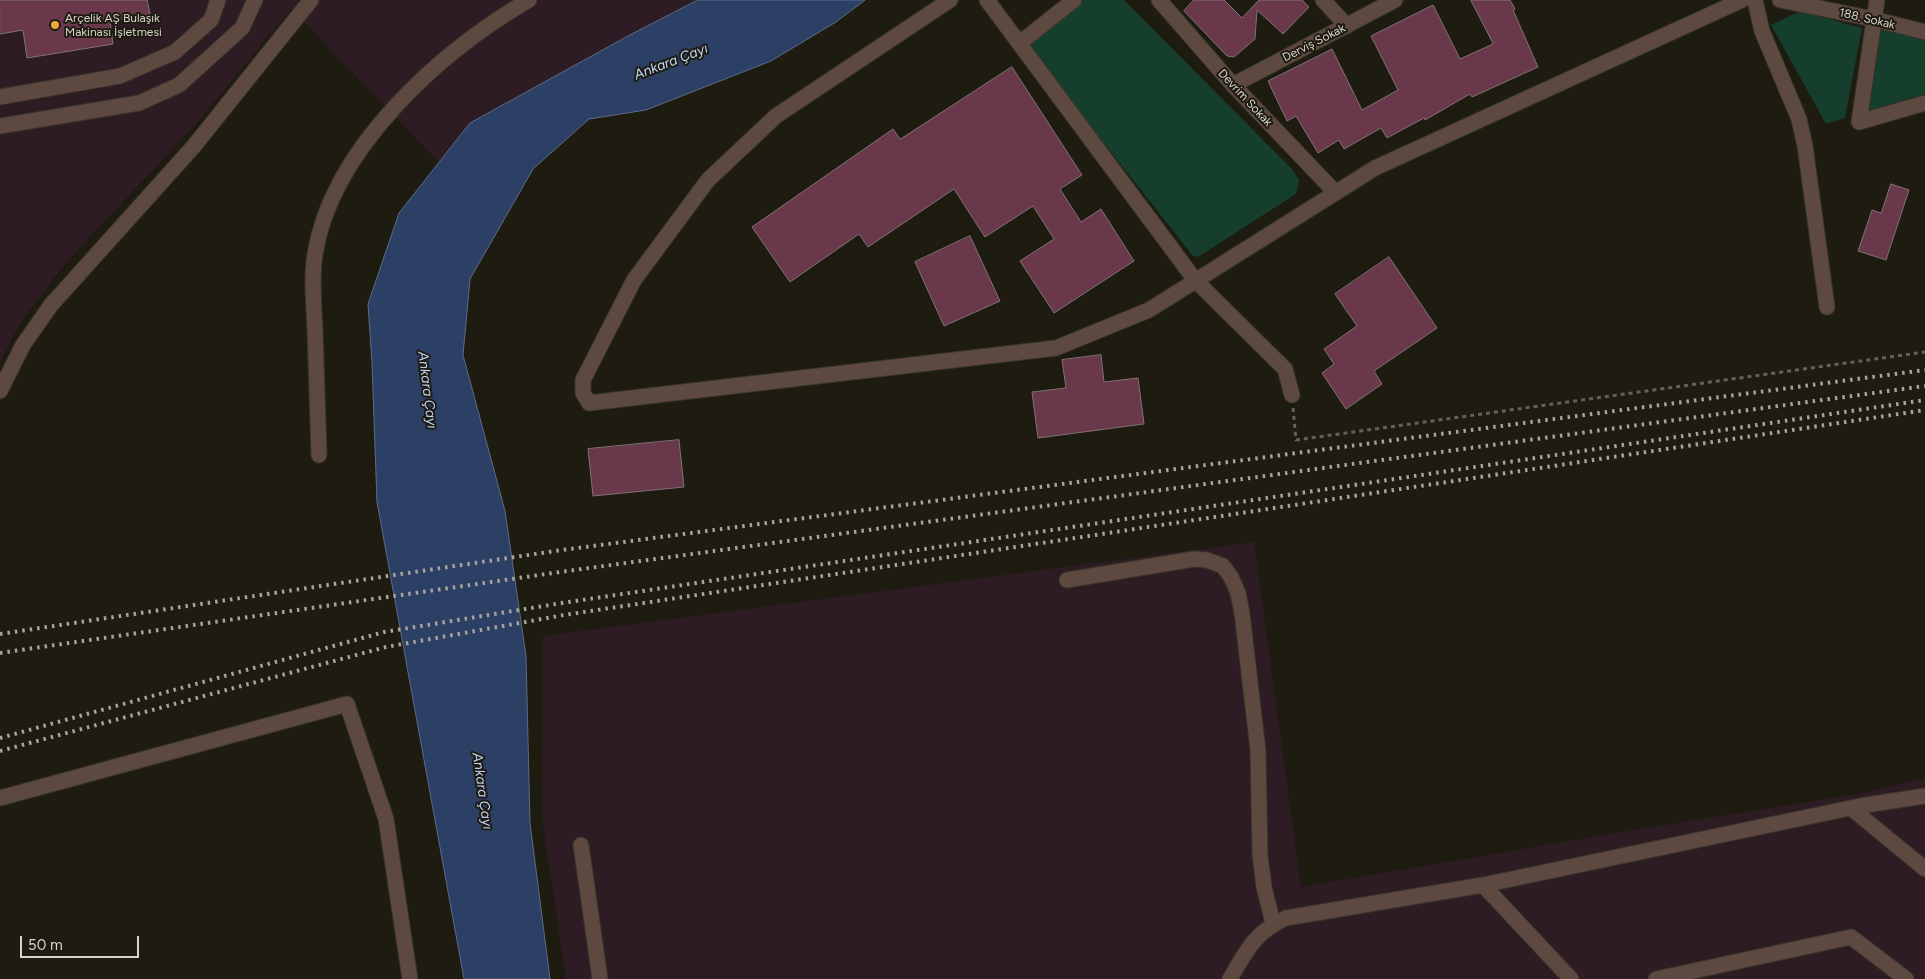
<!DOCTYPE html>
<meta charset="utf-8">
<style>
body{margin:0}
#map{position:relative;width:1925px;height:979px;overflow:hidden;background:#1e1b10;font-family:Figtree,sans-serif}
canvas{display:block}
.scale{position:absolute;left:20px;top:936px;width:119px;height:22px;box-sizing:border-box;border:2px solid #d7d4cd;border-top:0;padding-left:6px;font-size:15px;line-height:18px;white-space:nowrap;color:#d7d4cd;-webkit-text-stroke:4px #1e1b10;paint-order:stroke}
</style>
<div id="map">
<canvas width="1925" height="979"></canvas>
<div class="scale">50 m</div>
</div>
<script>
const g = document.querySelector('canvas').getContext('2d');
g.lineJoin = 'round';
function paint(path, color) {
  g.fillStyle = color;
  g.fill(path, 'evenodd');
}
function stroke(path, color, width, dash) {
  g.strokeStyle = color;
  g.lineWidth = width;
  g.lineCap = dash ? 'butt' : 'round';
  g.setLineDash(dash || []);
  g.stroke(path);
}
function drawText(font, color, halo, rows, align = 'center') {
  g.font = font + ' Figtree,sans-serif';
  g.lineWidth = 4;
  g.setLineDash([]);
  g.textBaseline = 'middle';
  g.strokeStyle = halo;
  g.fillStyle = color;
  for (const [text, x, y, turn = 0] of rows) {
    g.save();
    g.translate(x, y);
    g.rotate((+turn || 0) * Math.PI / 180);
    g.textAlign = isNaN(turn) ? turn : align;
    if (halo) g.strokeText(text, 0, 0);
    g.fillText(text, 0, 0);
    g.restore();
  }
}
const industrial = new Path2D(`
 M0,0H698L628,36L470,123L439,162L291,9L194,126L64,265L19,325L0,363Z
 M1254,542L1301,887L1610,834L1868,792L1925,778V979H566L543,824V636Z`);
const green = new Path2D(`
 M1084,0H1124L1292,169L1299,180L1296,194L1201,255L1197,257L1193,256L1031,51V44Z
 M1800,11L1862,28L1845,118L1826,124L1771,25Z
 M1881,29L1925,41V94L1867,111Z`);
const water = new Path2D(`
 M698,0H865L836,22L771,61L646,110L589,119L533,169L470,279L463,355L505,511L526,656L530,823L550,979H464L377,502L372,363L368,304L399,213L470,123L628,36Z`);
const building = new Path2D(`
 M0,0H147L150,14L110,21L113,44L27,58L23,30L0,34Z
 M1194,0H1224L1242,18L1259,0H1302L1309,7L1283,34L1257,10L1255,39L1234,57L1227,56L1184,11Z
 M1471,0H1510L1515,9L1513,10L1538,67L1472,97L1470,94L1425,120L1424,118L1387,138L1381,128L1344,149L1339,140L1318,153L1296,116L1287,121L1268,81L1332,49L1362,110L1398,90L1371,36L1433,5L1460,59L1493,44Z
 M1012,67L1082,175L1060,189L1081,222L1101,209L1134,261L1054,313L1020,261L1054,239L1033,206L985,237L954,189L868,247L859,234L790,282L752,227L893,129L900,139Z
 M1891,184L1909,190L1886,260L1858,251L1872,210L1881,213Z
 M970,236L1000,301L944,326L915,262Z
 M1389,257L1437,328L1374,371L1382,384L1346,409L1322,373L1334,364L1324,349L1357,326L1335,294Z
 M1101,355L1104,382L1138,378L1144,424L1038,438L1032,392L1066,388L1062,360Z
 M679,440L684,487L593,496L588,449Z`);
const path = new Path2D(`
 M1293,408L1296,440L1925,352`);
const minor = new Path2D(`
 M950,0L776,116L708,180L634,280L583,380V393L589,403L1056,348L1149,310L1375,168L1742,0
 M987,0L1195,280L1285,369L1292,395
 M1159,0L1233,85L1335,192
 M1323,0L1347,26
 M1755,0L1762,31L1799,119L1805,146L1827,307
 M1780,0L1873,19L1925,32
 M1877,0L1859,122L1925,103
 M1020,43L1074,0
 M1233,85L1395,0
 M0,97L120,76L175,52L211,20L218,0
 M0,126L139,103L179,85L242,28L255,0
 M0,391L23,345L51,305L194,146L311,0
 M319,455C318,413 316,372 315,330C314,305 311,279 315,254C332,148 441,51 529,0
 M1067,580L1194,559L1207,560L1223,566L1231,577L1238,593L1242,613L1258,750L1260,855L1264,887L1273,923
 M0,798L347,704L386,819L410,979
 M1851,808L1925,869
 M581,845L600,979
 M1483,885L1571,979
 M1230,979C1246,951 1255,932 1286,918L1483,885L1860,806L1925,796
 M1656,979L1851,937L1906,979`);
const rail = new Path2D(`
 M0,634L555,551L1925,370
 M0,653L560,572L1925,386
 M0,738L384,632L562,603L1925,400
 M0,751L386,647L564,615L1925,410`);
const markers = [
 [55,25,5,"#eea83c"]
];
const poiNames = [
 ["Arçelik AŞ Bulaşık",65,18],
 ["Makinası İşletmesi",65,32]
];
const streetNames = [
 ["188. Sokak",1867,19,13],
 ["Derviş Sokak",1314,43,-27],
 ["Devrim Sokak",1245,98,47]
];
const waterNames = [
 ["Ankara Çayı",671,62,-21],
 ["Ankara Çayı",427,390,83],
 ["Ankara Çayı",482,791,82]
];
paint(industrial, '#2d1c23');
paint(green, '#163e2c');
paint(water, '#2c3f65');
stroke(water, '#5f6c84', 1);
paint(building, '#69394b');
stroke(building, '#817276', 1);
stroke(minor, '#38352a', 17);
stroke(path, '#646158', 3, [4, 4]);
stroke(minor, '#5d493f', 15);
stroke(rail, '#a7a49c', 4, [2.5, 5]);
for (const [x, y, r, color] of markers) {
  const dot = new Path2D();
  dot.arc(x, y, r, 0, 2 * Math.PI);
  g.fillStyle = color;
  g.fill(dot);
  stroke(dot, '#1e1b10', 2);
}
drawText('12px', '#d7d4cd', '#1e1b10', poiNames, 'left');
drawText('12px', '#d7d4cd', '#1e1b10', streetNames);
drawText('italic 14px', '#c0d5fe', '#1e1b10', waterNames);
</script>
